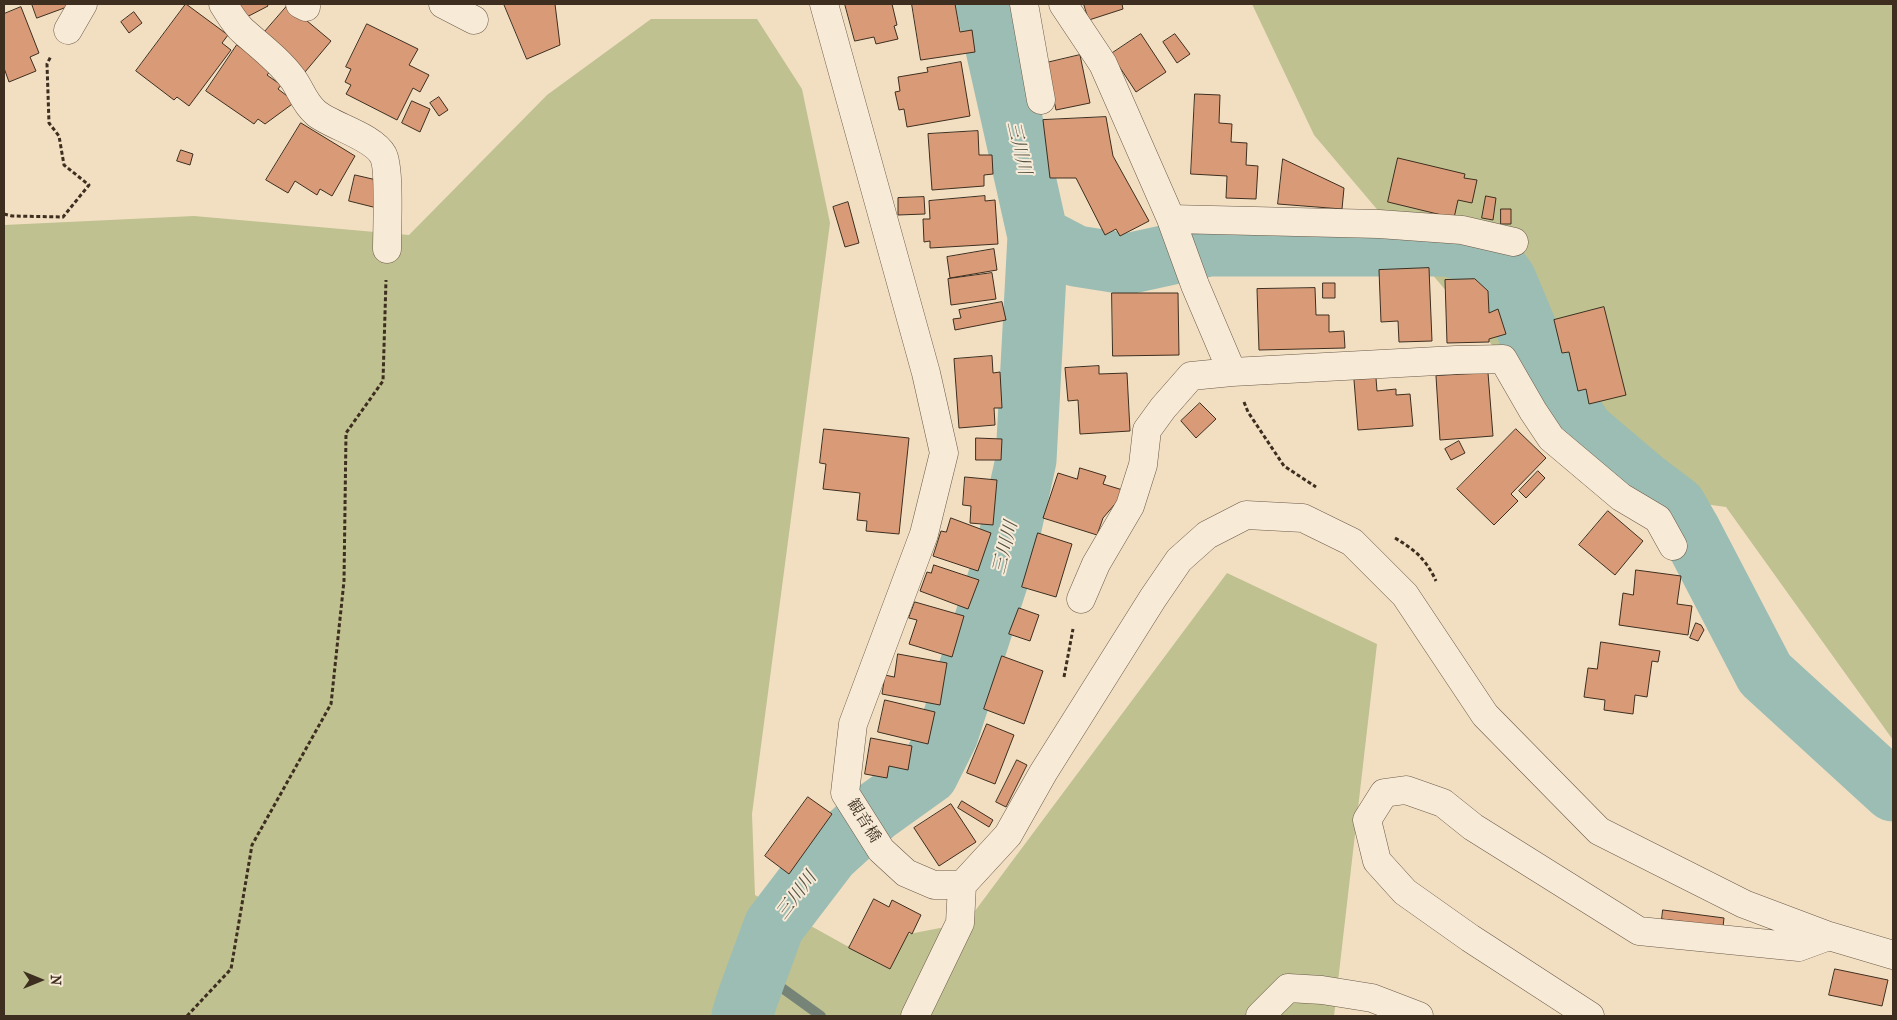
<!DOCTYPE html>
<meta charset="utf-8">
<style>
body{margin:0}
#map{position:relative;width:1897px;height:1020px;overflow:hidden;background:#f2dfc2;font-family:"IM FELL French Canon",serif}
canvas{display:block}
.frame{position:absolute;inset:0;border:5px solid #3e2e1f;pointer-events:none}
.north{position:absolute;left:15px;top:955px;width:50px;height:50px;-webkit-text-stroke:4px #f7ead7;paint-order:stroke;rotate:90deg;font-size:14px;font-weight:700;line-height:20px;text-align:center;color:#3e2e1f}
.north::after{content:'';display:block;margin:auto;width:18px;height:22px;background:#3e2e1f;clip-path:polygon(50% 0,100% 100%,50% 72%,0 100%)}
</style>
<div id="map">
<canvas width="1897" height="1020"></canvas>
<div class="frame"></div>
<div class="north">N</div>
</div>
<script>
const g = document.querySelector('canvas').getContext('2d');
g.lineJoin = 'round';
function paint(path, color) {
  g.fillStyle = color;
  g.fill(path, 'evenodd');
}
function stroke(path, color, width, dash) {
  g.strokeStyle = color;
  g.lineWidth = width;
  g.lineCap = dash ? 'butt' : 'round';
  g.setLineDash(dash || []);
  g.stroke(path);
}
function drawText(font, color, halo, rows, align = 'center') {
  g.font = font + ' "IM FELL French Canon","Noto Serif JP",serif';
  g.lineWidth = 4;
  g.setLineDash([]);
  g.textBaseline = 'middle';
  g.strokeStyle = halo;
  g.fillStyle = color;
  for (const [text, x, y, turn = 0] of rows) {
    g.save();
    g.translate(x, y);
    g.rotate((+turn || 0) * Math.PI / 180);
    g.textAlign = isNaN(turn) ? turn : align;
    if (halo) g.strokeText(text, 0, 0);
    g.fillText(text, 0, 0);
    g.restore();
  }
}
const green = new Path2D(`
 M1252,4H1893V740L1726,507L1611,491L1559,424L1314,135Z
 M651,19H757L802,89L830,223L752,814L755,895L847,946L966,923L1227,573L1377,644L1334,1016H4V225L194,216L409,235L547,95Z`);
const stream = new Path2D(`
 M757,970L821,1016`);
const river = new Path2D(`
 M1038,236L1076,256L1127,264L1209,246H1450L1492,261L1506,280L1542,366L1584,431L1643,481L1676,506L1691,532L1765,674L1893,791
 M742,1016L748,997L774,926L829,854L875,812L928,774L948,734L1003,564L1026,460L1038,236L986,4`);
const building = new Path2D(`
 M32,4H75L37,18Z
 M186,4L228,35L222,43L231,50L189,106L177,97L174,100L136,71Z
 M235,4H267L268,6L243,19Z
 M504,4H555L560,45L527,59Z
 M845,4H892L897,25L894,26L898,39L876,44L874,37L855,41Z
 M912,4H955L960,32L972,30L975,52L921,60Z
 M1084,4H1122L1123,9L1089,20Z
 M288,5L331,41L305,72L262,35Z
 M21,7L39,53L30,57L36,71L9,82L4,68V14Z
 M134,12L142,23L129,33L121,22Z
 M367,24L418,49L409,65L429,75L420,92L413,88L397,120L346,94L351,85L345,82L351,69L346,67Z
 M1141,34L1166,72L1136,92L1111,54Z
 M1175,34L1190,54L1177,63L1163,42Z
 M237,45L272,69L267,75L281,85L278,89L295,102L265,124L258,119L254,124L206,91Z
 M1080,55L1090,103L1056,110L1046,63Z
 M961,62L970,116L907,127L904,109L899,110L895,92L900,91L898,77L928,72L927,68Z
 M1195,94L1220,95L1219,123L1232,124L1231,142L1247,143L1246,165L1258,166L1256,199L1226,198L1227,176L1191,174Z
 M439,97L448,110L439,116L430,103Z
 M412,101L430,109L420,132L402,123Z
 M1106,117L1113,156L1149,221L1120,236L1116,229L1105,235L1076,178H1050L1043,120Z
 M301,123L355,156L332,196L320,189L317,195L295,181L288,193L266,180Z
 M978,131L979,155H992L993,174L984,175V186L932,190L928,134Z
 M181,150L193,154L190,165L177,161Z
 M1398,158L1465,174L1464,178L1477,180L1472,203L1458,200L1454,218L1388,202Z
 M1283,159L1344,188L1342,209L1278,204Z
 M355,175L381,181V209L349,201Z
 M985,196V201L995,200L998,244L930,248V241L924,242L923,219H930L929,201Z
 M1486,196L1496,198L1493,220L1482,218Z
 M924,197L925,214L898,215V198Z
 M848,202L859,243L845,247L833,207Z
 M1501,209H1511V224H1501Z
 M994,249L997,270L950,278L947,257Z
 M1429,268L1432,341L1399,342L1398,321L1381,322L1379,270Z
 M992,273L996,299L951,305L948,279Z
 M1475,279L1488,291L1489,313L1498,309L1506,334L1489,339V342L1447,343L1445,280Z
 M1323,283H1335V298H1323Z
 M1315,288L1316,315H1329V332L1344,331L1345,348L1259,350L1257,289Z
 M1112,293H1178L1179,355L1113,356Z
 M1002,302L1006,320L955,330L953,319L961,318L959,310Z
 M1604,307L1626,395L1589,404L1586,389L1578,391L1569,352L1562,353L1554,320Z
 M992,356L993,373L1000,372L1002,408H994L995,425L959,428L954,359Z
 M1099,366V374L1127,373L1130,431L1080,434L1078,400L1068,401L1065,368Z
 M1488,373L1493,436L1440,440L1436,376Z
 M1376,378L1377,391L1396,389V395L1410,394L1413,426L1358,430L1354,380Z
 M1200,403L1216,419L1196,438L1181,421Z
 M824,429L909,438L899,534L866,531L867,521L857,520L860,493L823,489L826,464L820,463Z
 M1516,429L1546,458L1511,494L1518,501L1494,525L1457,489Z
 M976,438L1002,439L1001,460H976Z
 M1459,441L1465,453L1451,460L1445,449Z
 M1080,468L1106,476L1103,484L1126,491L1103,518L1097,535L1043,518L1058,473L1077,479Z
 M1538,471L1545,478L1526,498L1519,491Z
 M965,477L997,480L993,525L970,523L971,506L963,505Z
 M1608,511L1643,541L1615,575L1579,545Z
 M951,518L991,533L978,571L933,556L941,531L946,532Z
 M1038,533L1072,544L1056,597L1022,587Z
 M934,565L979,580L968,609L920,591L927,572L931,573Z
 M1636,570L1681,576L1677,604L1692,606L1688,635L1619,625L1623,593L1633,595Z
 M915,602L964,616L952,657L909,644L917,620L909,618Z
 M1019,608L1039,615L1030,641L1009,634Z
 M1696,623L1701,625L1704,630L1698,641L1690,638Z
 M1601,642L1660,651L1658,662L1652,661L1647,697L1635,695L1633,714L1604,710L1605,700L1584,697L1588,668L1597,669Z
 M898,654L947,663L940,705L882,694L885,675L894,677Z
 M1002,656L1043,671L1024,724L984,709Z
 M885,700L935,712L928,744L878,732Z
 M987,724L1014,735L995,784L967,773Z
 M871,738L912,746L908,770L889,766L887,778L865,774Z
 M1017,760L1027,765L1006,807L996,802Z
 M808,797L832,814L789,874L765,856Z
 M962,801L993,820L989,827L958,808Z
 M951,804L976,842L939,866L914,828Z
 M874,899L889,907L892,900L921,915L912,934L909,932L890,969L849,948Z
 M1663,910L1724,918L1723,927L1662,919Z
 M1835,969L1888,980L1882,1006L1829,995Z`);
const path = new Path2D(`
 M4,214L12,216L63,217L89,185L64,165L59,136L49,123L47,64L51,56
 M1244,402L1248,412L1284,466L1316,487
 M1395,538C1415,550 1426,559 1436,581
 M1064,677L1073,629
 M187,1016L231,969L252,845L331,704L344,581L346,433L383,381L386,280`);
const street = new Path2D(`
 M223,4C229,13 235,24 243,31C260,46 279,60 293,79C301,90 304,103 316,113C331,126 373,136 383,155C390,167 387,232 387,249
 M300,4L306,7
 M443,4L474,20
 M824,4L926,373L944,453L924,534L853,724L845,793L881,850L906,873L934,885H962
 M1024,4L1041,100
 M1063,4L1103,64L1171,219L1195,285L1232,372
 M68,30L83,4
 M1171,219L1379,224L1462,230L1514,242
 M1081,599L1096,564L1130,506L1143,465L1147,430L1163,408L1191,376L1232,372L1456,360L1503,359L1533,411L1551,438L1621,497L1658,519L1673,546
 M915,1016L960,923L962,885L1008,835L1043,773L1153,598L1179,560L1207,535L1246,515L1303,518L1352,542L1405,595L1485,715L1599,831L1744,904L1829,936L1893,955
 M1260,1016L1288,988L1322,990L1372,998L1419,1016
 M1590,1016L1470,938L1405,892L1377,861L1367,820L1384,793L1406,790L1443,803L1473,827L1639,931L1799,947L1829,936`);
const streetNames = [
 ["観音橋",863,821,58]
];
const waterNames = [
 ["三川川",1018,148,77],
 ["三川川",1006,548,-76],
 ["三川川",797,896,-53]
];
paint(green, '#bfc190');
stroke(stream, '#768478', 10);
stroke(river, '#9bbdb3', 61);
paint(building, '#d99b77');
stroke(building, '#3e2e1f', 1);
stroke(street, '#6b5a48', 29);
stroke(path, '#3e2e1f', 3, [4, 2.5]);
stroke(street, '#f7ead7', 28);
drawText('16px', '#3e2e1f', '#f7ead7', streetNames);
drawText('italic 18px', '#555244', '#f7ead7', waterNames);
</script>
